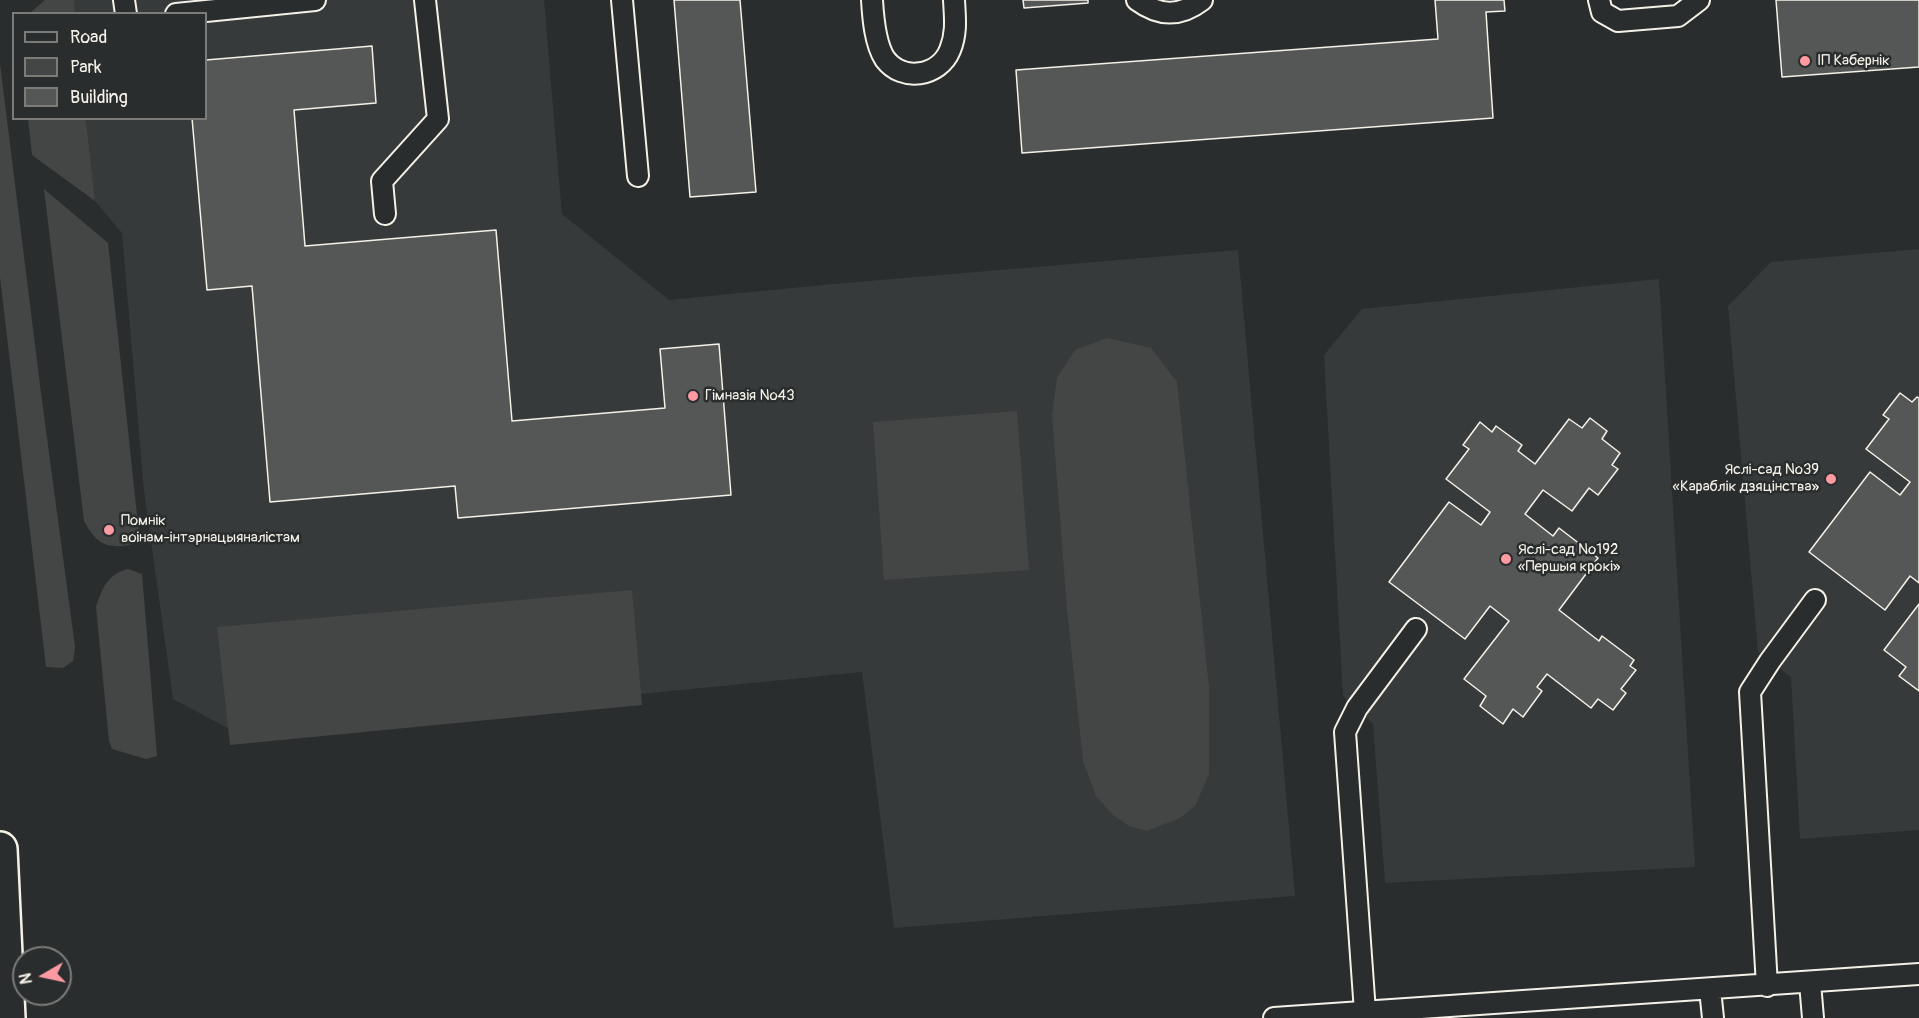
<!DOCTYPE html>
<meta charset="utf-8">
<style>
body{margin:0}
#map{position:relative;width:1919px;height:1018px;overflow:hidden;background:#2a2d2e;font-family:Pangolin,sans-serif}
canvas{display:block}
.legend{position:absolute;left:12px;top:12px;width:195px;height:108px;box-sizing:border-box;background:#2a2d2e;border:2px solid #7b7b78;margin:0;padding:8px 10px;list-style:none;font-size:18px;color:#f4f1e8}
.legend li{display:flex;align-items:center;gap:12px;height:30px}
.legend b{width:30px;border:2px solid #7b7b78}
.north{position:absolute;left:12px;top:946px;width:60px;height:60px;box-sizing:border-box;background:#2a2d2e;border:2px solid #7b7b78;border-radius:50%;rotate:261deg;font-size:16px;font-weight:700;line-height:24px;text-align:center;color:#f4f1e8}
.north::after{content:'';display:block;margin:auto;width:21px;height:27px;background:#ff9aa2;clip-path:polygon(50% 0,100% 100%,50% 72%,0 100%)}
</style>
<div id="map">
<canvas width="1919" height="1018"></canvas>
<ul class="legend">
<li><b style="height:8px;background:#2a2d2e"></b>Road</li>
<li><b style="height:16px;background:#444645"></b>Park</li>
<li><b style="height:16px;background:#555756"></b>Building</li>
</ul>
<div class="north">N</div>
</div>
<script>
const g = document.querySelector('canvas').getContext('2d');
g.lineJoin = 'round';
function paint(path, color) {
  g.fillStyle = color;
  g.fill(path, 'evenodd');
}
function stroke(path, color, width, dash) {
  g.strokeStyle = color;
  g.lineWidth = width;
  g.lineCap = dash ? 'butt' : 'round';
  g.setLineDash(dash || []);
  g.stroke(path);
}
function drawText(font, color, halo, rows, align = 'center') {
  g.font = font + ' Pangolin,sans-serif';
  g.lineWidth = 5;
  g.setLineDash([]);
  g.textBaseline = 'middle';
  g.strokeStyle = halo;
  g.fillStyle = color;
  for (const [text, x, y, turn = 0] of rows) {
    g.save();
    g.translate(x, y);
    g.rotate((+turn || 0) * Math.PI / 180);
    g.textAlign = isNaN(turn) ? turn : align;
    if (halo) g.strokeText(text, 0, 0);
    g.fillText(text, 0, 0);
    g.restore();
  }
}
const built = new Path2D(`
 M74,0H544L562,214L669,300L833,284L1238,250L1295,896L894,928L862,672L239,734L173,699L144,491L122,233L95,201L86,119L206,118V14L75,13Z
 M1919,249V830L1800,839L1791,677L1758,652L1728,306L1771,262Z
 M1659,279L1695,867L1385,883L1373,724L1343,696L1324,355L1362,309Z`);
const green = new Path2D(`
 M45,0H74L75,13H30Z
 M0,64L41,393L75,647L73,661L63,668L46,667L0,277Z
 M28,119H86L95,201L32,155Z
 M44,189L108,243L140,543C111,549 99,549 84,521Z
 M1107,338L1151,348L1177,382L1209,687V774L1195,806L1180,818L1147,831L1129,826L1113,815L1096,796L1083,761L1067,609L1052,415L1057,378L1075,350Z
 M1017,411L1029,570L884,580L873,422Z
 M128,569L142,574L157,756L146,759L112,749L109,741L96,607C102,588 108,574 128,569Z
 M632,590L642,705L230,745L217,627Z`);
const building = new Path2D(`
 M674,0H740L756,192L690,197Z
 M1023,0H1088V3L1024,8Z
 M1435,0H1504L1505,11L1486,12L1493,118L1022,153L1016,70L1438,39Z
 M1776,0H1919V67L1782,77Z
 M372,46L376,103L294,110L305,246L496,230L512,421L665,408L660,349L719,344L731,495L458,518L455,486L270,502L252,286L207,290L192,118H206V60Z
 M1900,393L1912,402L1917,397L1919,398V583L1910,576L1885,610L1809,552L1870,472L1900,495L1910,482L1866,449L1889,419L1883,415Z
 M1590,418L1607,431L1602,439L1620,453L1612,465L1618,469L1598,495L1589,488L1572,511L1543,490L1525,514L1553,536L1559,528L1598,558L1559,610L1599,641L1602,636L1634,660L1630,666L1636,670L1621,689L1626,693L1613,710L1598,699L1591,708L1547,674L1537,687L1542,691L1523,717L1513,709L1503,724L1480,706L1486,696L1464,679L1509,621L1490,606L1465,639L1389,582L1449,502L1481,525L1490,512L1446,479L1469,449L1463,445L1480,422L1492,432L1496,426L1522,445L1518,451L1535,464L1569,419L1582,428Z
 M1919,604V691L1899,676L1906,667L1884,650Z`);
const lane = new Path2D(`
 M124,0L126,14
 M622,0L638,176
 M872,0C873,17 875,44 885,59C902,82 939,77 950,50C957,33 955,18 954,0
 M1137,0C1160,17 1180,17 1202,0
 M1599,0L1602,12L1618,21L1678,16L1699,0
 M176,14L315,0
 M385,214L382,181L438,119L425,0
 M1810,983L1813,1018
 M1767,986L1750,692L1770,661L1815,600
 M1710,989L1713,1018
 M1365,1012L1345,732L1357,708L1416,629
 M1274,1018L1919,974`);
const secondary = new Path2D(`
 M0,849L8,1018`);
const markers = [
 [1805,61,6,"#ff9aa2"],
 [693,396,6,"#ff9aa2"],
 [1831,479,6,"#ff9aa2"],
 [109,530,6,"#ff9aa2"],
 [1506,559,6,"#ff9aa2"]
];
const poiNames = [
 ["ІП Кабернік",1817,61],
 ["Гімназія №43",705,396],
 ["Яслі-сад №39",1819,470,"right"],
 ["«Караблік дзяцінства»",1819,487,"right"],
 ["Помнік",121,521],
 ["воінам-інтэрнацыяналістам",121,538],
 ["Яслі-сад №192",1518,550],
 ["«Першыя крокі»",1518,567]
];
paint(built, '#373a3a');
paint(green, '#444645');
paint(building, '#555756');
stroke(building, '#f4f1e8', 1.5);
stroke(lane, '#f4f1e8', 24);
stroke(secondary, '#f4f1e8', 38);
stroke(lane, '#2a2d2e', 20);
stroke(secondary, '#2a2d2e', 33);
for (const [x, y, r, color] of markers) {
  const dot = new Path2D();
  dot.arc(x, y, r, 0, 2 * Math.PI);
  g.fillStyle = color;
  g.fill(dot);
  stroke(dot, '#2a2d2e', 2);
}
drawText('15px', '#f4f1e8', '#2a2d2e', poiNames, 'left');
</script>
